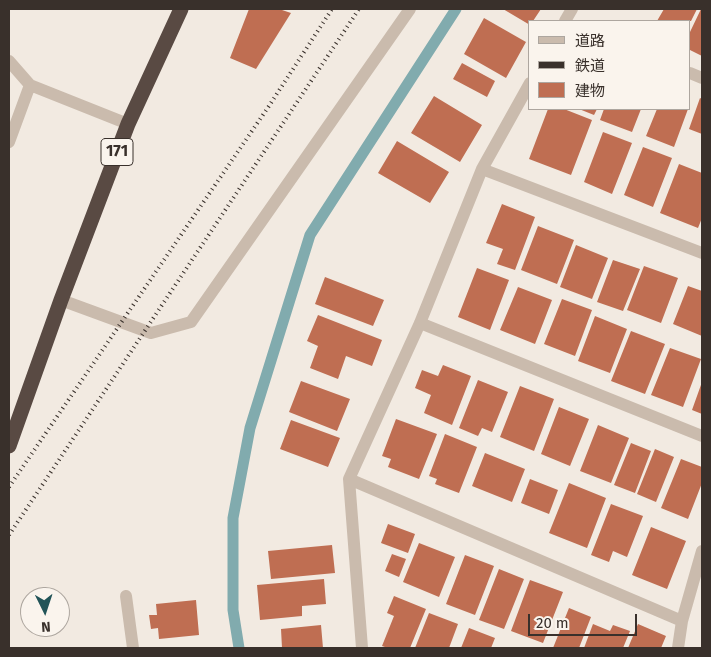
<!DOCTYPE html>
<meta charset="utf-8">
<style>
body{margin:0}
#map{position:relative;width:711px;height:657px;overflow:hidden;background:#f2eae1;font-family:"Fira Sans","Noto Sans JP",sans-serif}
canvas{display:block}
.frame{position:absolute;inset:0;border:10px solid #39302b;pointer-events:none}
.legend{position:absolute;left:528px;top:20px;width:162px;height:90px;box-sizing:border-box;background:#faf4ed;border:1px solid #ada69f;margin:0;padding:6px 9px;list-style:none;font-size:15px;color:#39302b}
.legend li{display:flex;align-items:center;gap:10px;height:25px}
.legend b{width:25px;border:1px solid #ada69f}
.north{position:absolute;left:20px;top:587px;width:50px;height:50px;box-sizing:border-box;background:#faf4ed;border:1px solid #ada69f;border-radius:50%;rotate:176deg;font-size:14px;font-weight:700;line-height:20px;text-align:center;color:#39302b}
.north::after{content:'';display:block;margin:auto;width:18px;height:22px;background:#225458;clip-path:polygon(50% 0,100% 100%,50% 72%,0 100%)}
.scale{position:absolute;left:528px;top:614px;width:109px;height:22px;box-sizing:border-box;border:2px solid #39302b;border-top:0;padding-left:6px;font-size:15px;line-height:18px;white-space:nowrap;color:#39302b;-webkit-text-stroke:4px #faf4ed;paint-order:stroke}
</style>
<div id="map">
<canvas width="711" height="657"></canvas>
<div class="frame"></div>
<ul class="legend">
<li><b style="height:6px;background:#cabbad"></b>道路</li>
<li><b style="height:6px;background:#39302b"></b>鉄道</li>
<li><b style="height:14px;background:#bf6e52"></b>建物</li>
</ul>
<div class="north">N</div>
<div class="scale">20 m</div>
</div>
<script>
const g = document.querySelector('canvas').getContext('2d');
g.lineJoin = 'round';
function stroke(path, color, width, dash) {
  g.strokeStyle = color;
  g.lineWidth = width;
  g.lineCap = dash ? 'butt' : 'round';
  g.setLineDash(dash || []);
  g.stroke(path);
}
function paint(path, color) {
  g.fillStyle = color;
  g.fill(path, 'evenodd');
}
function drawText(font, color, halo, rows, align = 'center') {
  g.font = font + ' "Fira Sans",sans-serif';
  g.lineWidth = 4;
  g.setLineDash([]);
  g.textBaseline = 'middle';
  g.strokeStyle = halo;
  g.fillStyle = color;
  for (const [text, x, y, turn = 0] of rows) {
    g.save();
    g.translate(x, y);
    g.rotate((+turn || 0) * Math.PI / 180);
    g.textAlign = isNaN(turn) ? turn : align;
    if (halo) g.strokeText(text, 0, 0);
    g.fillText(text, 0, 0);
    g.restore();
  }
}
const stream = new Path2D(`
 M239,648L233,610V518L250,428L310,235L456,9`);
const building = new Path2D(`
 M249,9H279L291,13L256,69L230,58Z
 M503,9H541L533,21H530V25Z
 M664,9H697L691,21H657Z
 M701,9H702V56L690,50V32Z
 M484,18L526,42L506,78L464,54Z
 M462,63L495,81L487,97L453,79Z
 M434,96L482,125L460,162L411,133Z
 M700,98L702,99V134L689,129Z
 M548,109H564L592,120L571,175L529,159Z
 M579,109H597L594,115Z
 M604,109H641L632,132L600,120Z
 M657,109H688L674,147L646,136Z
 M603,132L632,143L612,194L584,182Z
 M397,141L449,172L430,203L378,173Z
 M643,147L672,158L653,207L624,195Z
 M679,164L702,173V218L698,228L660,213Z
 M502,204L535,217L515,270L497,264L503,249L486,243Z
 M538,226L574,240L557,284L521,270Z
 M576,245L608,258L592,299L560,287Z
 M613,260L640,269L623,311L597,302Z
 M644,266L678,278L661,323L627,310Z
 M477,268L509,280L490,330L458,317Z
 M325,277L384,300L373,326L315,304Z
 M688,286L702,291V336L673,324Z
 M518,287L552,300L535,344L500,330Z
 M562,299L592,310L575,356L544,344Z
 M318,315L382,340L372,366L346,356L338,379L310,368L318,346L307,341Z
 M595,316L627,329L610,373L578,361Z
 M631,331L665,344L645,394L611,381Z
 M670,348L701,359L683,407L651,395Z
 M443,365L471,376L452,425L424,413L431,395L415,388L422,370L438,376Z
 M478,380L508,392L492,432L482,428L478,436L459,428Z
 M301,381L350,399L337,431L289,412Z
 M702,382V414L692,410Z
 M520,386L554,399L534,451L500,437Z
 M559,407L589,419L570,466L541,454Z
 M396,419L437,434L419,479L388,467L391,459L382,456Z
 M291,420L340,438L328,467L280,449Z
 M598,425L629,438L611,483L580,471Z
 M445,434L477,447L459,493L435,484L437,479L429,476Z
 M631,443L651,451L635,493L614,485Z
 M655,449L674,457L656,502L637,494Z
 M485,453L525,469L512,502L472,486Z
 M681,459L702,467V483L688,519L661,508Z
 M530,479L558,490L549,514L521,503Z
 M569,483L606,498L587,548L549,533Z
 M611,504L643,516L627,557L613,551L609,562L591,555Z
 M388,524L415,534L408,553L381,543Z
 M651,527L686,541L667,589L632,575Z
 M419,543L455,557L439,597L403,582Z
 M332,545L335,573L271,579L268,551Z
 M392,554L406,559L399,577L385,571Z
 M465,555L494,566L475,615L446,604Z
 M499,569L524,579L504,629L479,620Z
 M324,579L326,604L302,606V616L260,620L257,585Z
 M530,580L563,592L543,643L511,631Z
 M394,596L426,609L410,648H388L382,646L394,616L387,613Z
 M196,600L199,635L159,639L158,628L151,629L149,615H157L156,604Z
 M569,608L591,617L579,648H553Z
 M429,613L458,624L449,648H415Z
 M593,624L610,631L613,625L630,631L623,648H584Z
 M638,624L666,636L661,648H628Z
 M321,625L323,648H282L281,629Z
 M469,628L495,638L491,648H461Z`);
const minor = new Path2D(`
 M565,21L572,9
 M9,61L30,85
 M690,73L702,78
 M9,142L30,85L128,124
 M482,169L702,253
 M61,300L151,333L191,322L410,9
 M420,323L702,436
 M349,479L682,621
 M126,596L133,648
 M362,648L349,479L420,323L482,169L530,83
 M678,648L682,621L702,551`);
const highway = new Path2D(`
 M9,446L61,300L128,124L181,9`);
const rail = new Path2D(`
 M9,487L269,106L332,9
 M9,535L359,9`);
const shields = [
 [117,152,32]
];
const shieldNames = [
 ["171",117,152]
];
stroke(stream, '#81abae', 11);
paint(building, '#bf6e52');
stroke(minor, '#cabbad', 12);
stroke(highway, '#594a43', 15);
stroke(rail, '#39302b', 4, [1, 4]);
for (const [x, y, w] of shields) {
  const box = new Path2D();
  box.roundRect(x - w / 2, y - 13.5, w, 27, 4);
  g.fillStyle = '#faf4ed';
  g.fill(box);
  stroke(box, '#39302b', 1);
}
drawText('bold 16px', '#39302b', null, shieldNames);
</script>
